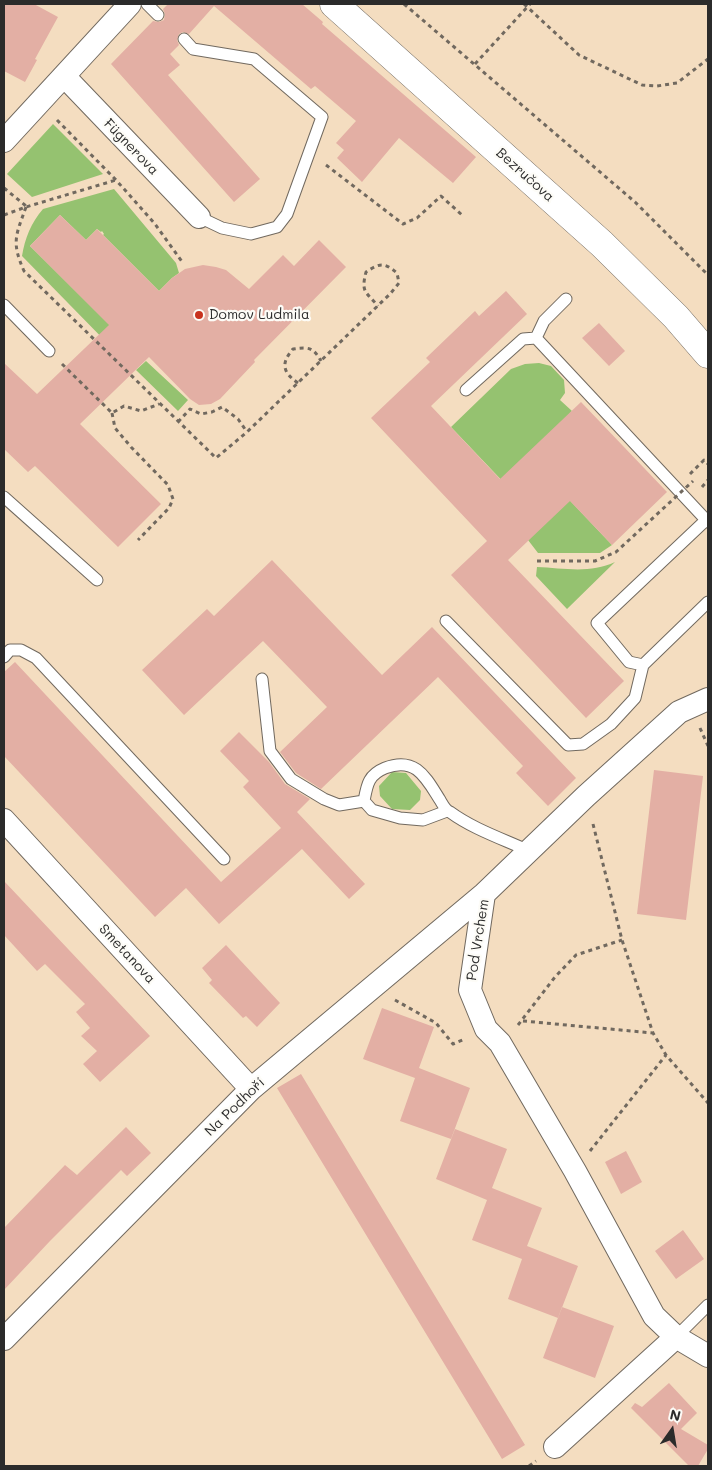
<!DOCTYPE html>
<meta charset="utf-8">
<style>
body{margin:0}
#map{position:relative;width:712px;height:1470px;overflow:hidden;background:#f4ddc0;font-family:Mali,sans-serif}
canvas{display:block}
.frame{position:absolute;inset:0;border:5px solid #2b2b2b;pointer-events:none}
.north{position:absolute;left:647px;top:1405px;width:50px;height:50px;-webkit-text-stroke:4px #fdfcf7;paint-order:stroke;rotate:13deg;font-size:14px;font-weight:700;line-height:20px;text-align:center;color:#2b2b2b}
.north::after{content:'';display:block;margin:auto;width:18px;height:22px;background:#2b2b2b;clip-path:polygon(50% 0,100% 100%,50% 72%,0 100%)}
</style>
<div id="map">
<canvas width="712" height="1470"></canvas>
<div class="frame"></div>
<div class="north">N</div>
</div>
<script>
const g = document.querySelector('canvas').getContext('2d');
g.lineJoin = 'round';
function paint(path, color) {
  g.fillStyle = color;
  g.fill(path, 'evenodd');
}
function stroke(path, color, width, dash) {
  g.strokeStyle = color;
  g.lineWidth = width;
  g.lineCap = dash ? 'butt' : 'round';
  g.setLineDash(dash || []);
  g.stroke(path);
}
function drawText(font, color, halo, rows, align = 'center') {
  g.font = font + ' Mali,sans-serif';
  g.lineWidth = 4.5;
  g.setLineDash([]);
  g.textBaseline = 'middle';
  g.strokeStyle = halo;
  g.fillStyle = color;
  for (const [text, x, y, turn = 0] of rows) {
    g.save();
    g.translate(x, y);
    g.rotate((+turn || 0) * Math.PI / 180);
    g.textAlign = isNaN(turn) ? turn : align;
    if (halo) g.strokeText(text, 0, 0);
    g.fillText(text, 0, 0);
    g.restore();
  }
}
const green = new Path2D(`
 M53,124L103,174L32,197L7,174Z
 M114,189L176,263L179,273L172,278L159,291L103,235L104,234L102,231L101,232L97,229L86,240L60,215L30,246L125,340L114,350L22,256C25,238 31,223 43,209Z
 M146,361L188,400L178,411L136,370Z
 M539,363L551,366L564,380L565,393L560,400L572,411L509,488L451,427L511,369L525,364Z
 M561,491L612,545L600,553H538L528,540Z
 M615,562L567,609L536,576L537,567C563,568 590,574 615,562Z
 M392,772L406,773L421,791L420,800L410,810L392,809L380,796L379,786Z`);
const building = new Path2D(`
 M4,4H34L58,17L35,59L37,60L25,82L4,71Z
 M168,4H302L323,22L322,24L476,157L453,183L399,138L362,182L337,158L344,150L336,143L356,121L315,86L311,89L214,6L189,34L183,32L179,34L177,40L179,45L170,54L180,65L168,75L260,179L234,202L111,64L153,21L159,22L164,20L165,14L163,9Z
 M60,215L86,240L97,229L159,291L172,278L185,269L203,265L216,267L226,270L249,289L283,255L294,266L319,240L346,267L254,360L255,362L220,399L211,404L199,405L190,399L149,357L80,424L161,504L118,547L35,466L28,472L4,449V363L37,394L109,325L30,246Z
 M506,291L527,314L431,406L500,479L581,402L667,492L612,545L570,501L508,560L624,681L586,718L451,575L487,541L371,418L430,362L426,358L475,311L479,316Z
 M599,323L625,351L609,366L582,338Z
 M272,560L382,675L432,627L576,778L548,806L516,773L523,766L438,677L321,789L296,773L280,752L327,707L263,641L184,715L142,670L207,609L214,616Z
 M15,662L221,882L281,828L243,787L249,781L220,751L239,732L269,762L285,784L310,799L297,812L365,884L349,899L302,849L219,924L186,888L155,917L4,756V672Z
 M654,770L703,776L686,920L637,914Z
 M4,881L150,1036L100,1082L83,1064L97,1051L81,1036L90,1028L76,1012L85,1004L45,964L37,971L4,935Z
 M226,945L280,1003L257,1027L246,1016L243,1018L209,983L212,980L202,968Z
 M382,1008L434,1027L419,1068L470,1088L451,1139L400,1121L415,1078L363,1059Z
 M301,1074L525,1445L502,1459L277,1088Z
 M126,1127L151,1153L127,1176L121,1170L50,1241L4,1290V1228L65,1165L77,1175Z
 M455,1129L507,1149L492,1188L542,1208L527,1246L578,1266L558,1318L508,1299L522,1259L472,1240L487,1200L436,1179Z
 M626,1151L642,1182L621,1194L605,1162Z
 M683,1230L704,1259L676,1279L655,1251Z
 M562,1307L614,1326L595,1378L543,1358Z
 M669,1383L697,1413L681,1429L708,1445V1449L698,1466H689L631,1408L635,1403L642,1407Z`);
const path = new Path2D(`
 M404,4L635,202L708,275
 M524,4L579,55L642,85L657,86L677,83L708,59
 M475,64L530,4
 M57,120L116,180L155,224L183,263
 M326,165L403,224L417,218L441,196L462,215
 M4,188L26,206
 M26,207C16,235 11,242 24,271L216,458L247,432L390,294L399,283L397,273C384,262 380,263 366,272C361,292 365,291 378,306
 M4,215L26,207L116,180
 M62,364L112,413L124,406L141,411L159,404
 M298,383C282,372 281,363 293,349C309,347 313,347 321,361
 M112,413L115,428L131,447L168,485L173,499L169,508L138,540
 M178,422L190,409L201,414L212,412L222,407L238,419L247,432
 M690,474L704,460L708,464
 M702,487L708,480
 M700,728L708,746
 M593,824L622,940L653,1033L666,1055L708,1103
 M395,1000L436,1023L453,1044L465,1039
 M523,1021L653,1033
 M518,1025L555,977L576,955L622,940
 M590,1151L666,1055
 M529,1466L536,1461`);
const service = new Path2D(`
 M147,4L158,15
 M184,39L193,49L254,59L322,117L287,214L277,227L251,234L222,228L199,217
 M4,305L49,351
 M536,338L544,321L566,299
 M466,390L523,339L536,338L708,522
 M4,497L97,580
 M446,621L568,745L583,744L611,724L635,698L643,665L708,602
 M4,657L10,650H21L36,658L224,859
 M643,665L629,662L597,623L706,520
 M262,679L270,751L291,779L324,799L339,805L364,801
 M364,801C367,785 368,775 385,768C416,756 426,778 440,800C443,805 445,810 450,812C473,829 503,839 529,851
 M364,801L372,810L400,818L423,820L447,811
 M676,1337L708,1305`);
const minor = new Path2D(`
 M64,76L199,217
 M4,141L130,4
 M4,820L251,1089
 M484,894L470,990L486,1029L500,1043L575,1171L654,1316L676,1337L708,1356
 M4,1339L251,1089L484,894L586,796L679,712L708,699
 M555,1447L676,1337`);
const tertiary = new Path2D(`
 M334,4L602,244L676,317L708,354`);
const pathBridge = new Path2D(`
 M537,561H595L616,552L693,481`);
const markers = [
 [199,315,5,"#c8321e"]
];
const streetNames = [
 ["Fügnerova",131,147,46],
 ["Bezručova",525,175,42],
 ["Pod Vrchem",478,940,-81],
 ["Smetanova",127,954,47],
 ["Na Podhoří",235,1107,-44]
];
const poiNames = [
 ["Domov Ludmila",209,315]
];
paint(green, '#95c270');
paint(building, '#e3afa4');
stroke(service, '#71695f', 13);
stroke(minor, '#71695f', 24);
stroke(tertiary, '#71695f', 29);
stroke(path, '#71695f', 3, [4, 4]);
stroke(service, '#fff', 11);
stroke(minor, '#fff', 22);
stroke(tertiary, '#fff', 28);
stroke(pathBridge, '#71695f', 3, [4, 4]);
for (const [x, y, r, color] of markers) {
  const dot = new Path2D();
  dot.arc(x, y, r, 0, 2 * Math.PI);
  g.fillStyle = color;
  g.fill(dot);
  stroke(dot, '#fdfcf7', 2);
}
drawText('14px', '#2b2b2b', '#fdfcf7', streetNames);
drawText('14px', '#2b2b2b', '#fdfcf7', poiNames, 'left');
</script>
